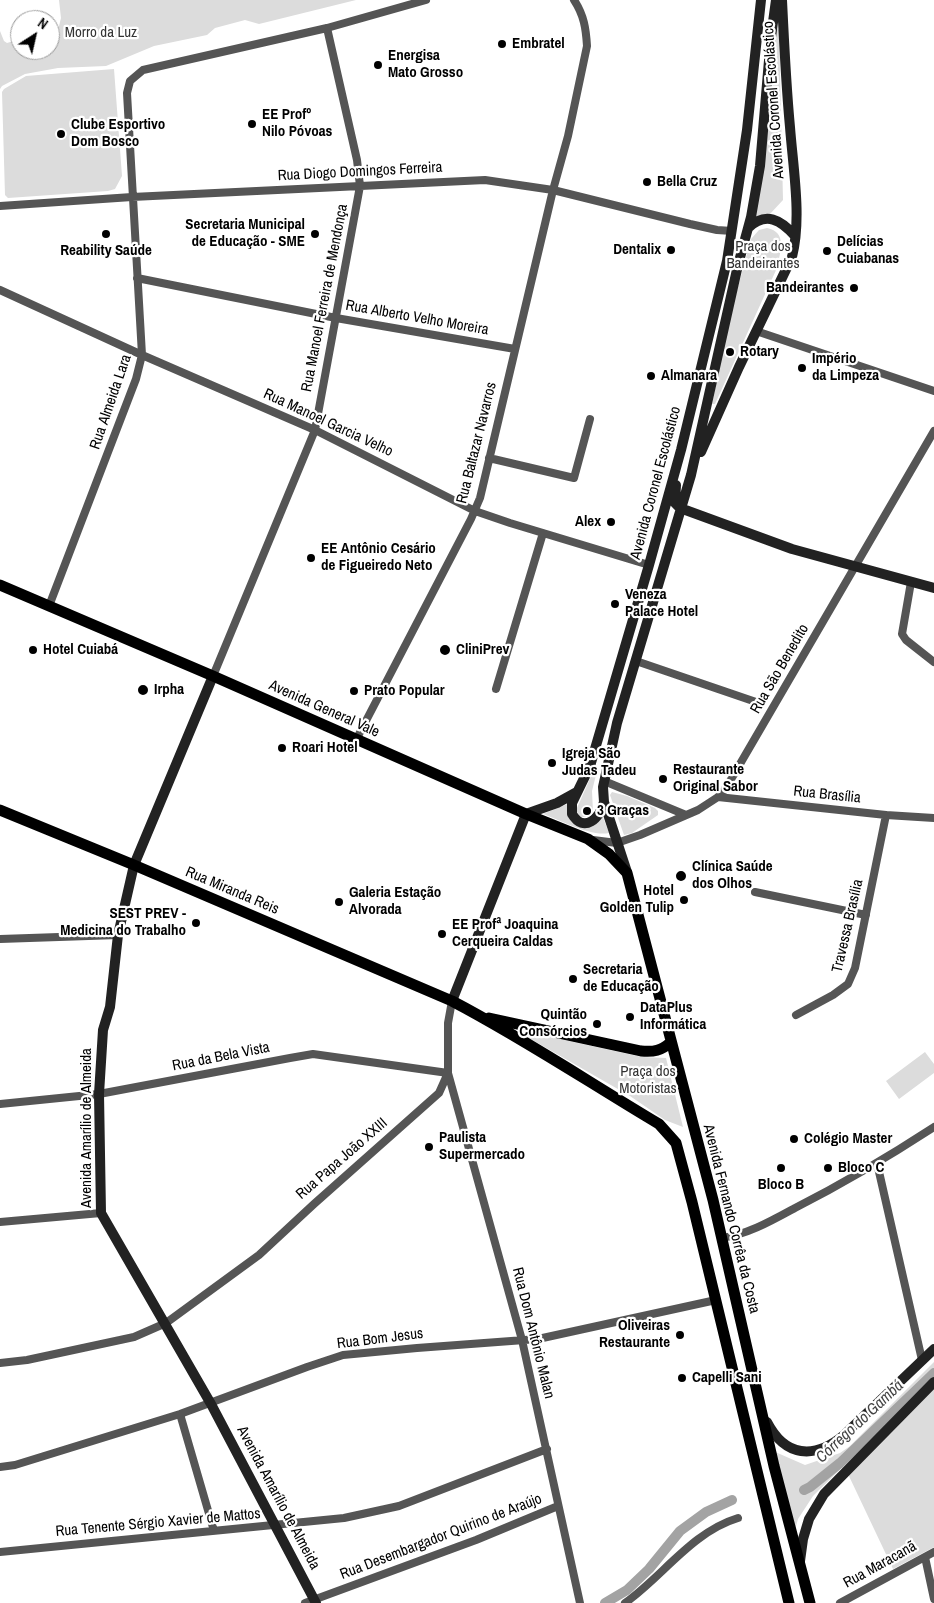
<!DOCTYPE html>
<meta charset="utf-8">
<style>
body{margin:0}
#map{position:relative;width:934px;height:1603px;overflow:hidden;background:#fff;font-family:"Archivo Narrow",sans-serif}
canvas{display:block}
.north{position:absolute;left:10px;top:10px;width:50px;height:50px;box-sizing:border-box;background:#fff;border:1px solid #999;border-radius:50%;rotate:35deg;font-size:14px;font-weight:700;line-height:20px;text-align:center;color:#000}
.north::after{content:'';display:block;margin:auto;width:18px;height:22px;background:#000;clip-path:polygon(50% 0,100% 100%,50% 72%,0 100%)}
</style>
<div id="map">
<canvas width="934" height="1603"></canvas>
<div class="north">N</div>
</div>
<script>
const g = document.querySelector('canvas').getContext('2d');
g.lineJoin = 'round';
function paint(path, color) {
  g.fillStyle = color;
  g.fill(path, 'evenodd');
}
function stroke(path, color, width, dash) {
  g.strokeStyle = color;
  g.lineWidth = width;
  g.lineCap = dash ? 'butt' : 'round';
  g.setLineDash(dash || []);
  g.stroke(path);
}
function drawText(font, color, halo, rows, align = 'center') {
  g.font = font + ' "Archivo Narrow",sans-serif';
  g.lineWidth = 4.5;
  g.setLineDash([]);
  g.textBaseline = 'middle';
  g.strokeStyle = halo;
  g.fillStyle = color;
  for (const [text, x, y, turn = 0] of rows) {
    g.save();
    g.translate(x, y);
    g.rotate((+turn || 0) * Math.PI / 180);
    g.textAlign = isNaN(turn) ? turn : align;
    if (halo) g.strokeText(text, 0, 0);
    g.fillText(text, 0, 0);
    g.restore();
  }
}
const green = new Path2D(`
 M59,0H356L259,24L245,20L215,28L207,35L154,46L106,66L58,68L25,74L2,86L0,89V31L4,41L7,43L20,39V50H50V29L59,26L61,18Z
 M777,29L779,30L783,200L770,214L753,220L775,30Z
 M114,69L122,176L115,189L108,191L8,198L5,195L2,92L4,89L26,76Z
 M767,228C788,232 780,253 777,268L715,404H712L729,320L751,239L759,230Z
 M592,774L596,775L592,791L593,812L588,817H581L577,812V808Z
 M612,792L627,796L655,808L658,811V815L632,833L624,835L610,795Z
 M570,803L569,816L574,824L602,815L609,833C591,837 560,820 543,814Z
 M523,1031L642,1057L666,1058L683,1127L665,1120L630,1096L522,1034Z
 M925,1052L934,1064V1073L899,1099L886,1081Z
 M934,1362V1370C913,1392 891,1412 870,1433C850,1452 829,1477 803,1487L805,1494L812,1490L853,1454L934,1375V1377L813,1496L798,1519L793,1537L773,1451L805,1465L840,1453L850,1446Z
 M934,1383V1547L893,1569L848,1474Z`);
const canal = new Path2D(`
 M804,1490L810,1487L840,1463L934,1373
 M605,1603L627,1590L649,1569L680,1531L706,1512L732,1500`);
const street = new Path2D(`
 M0,206L132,197L485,180L553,190L690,224L717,230L732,231
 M137,278L336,318L515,349
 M0,290L142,355L315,430L475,511L510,523L649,565
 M756,331L934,391
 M489,458L574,478L590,419
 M911,582L902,634L906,640L934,662
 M49,606L136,379L142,355L127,93L130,81L143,70L327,28L426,0
 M636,661L759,703
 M213,676L315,430L360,186L357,160L327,28
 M496,689L543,533
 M356,740L471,519L480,498L553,190L568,136L587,46C586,29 584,15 574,0
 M604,781L686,815
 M718,797L886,815L934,818
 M593,840L617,843L640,835L698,810L718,797L726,788L934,431
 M755,892L866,915
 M0,939L118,935
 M796,1015L833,995L848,984L855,968L886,815
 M448,1073L522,1340L580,1603
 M0,1104L99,1094L290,1058L313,1054L448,1073
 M877,1163L922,1360
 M0,1222L101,1213
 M721,1238C747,1235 773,1220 795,1208C844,1183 888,1157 934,1127
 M0,1363L27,1360L134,1337L166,1323L259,1255L314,1204L439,1093L448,1073V1023L452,1001
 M180,1414L214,1531
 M0,1467L15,1465L180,1414L307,1367L343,1355L417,1348L538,1339L716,1300
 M0,1552L344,1518L399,1506L547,1449
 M925,1557L934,1599
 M305,1603L476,1540L558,1506
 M625,1603C663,1576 692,1532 738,1518
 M840,1603L934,1552`);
const secondary = new Path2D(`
 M748,228C766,211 781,220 795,236
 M701,452L739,367L792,257C802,218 793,168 790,127C786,85 784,42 782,0
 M676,485L675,503L680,508L792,549L934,588
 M213,676L134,865L118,935L110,1007L103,1030L99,1094L101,1213L211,1404L316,1603
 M604,802C600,818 584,834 572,814V803L590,766L649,565L681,450L727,261L747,130L761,0
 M627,872L604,802L603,787L617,723L691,475L738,265L751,217L760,166L771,37L776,0
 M452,1001L526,814L557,803L577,792
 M767,1422C785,1457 814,1460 844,1435L934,1349
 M800,1561L803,1539L809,1519L824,1494L934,1382`);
const primary = new Path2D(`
 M0,585L213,676L526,814L588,839L609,854L627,873L713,1200L774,1466L810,1603
 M0,810L134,865L452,1001C523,1038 590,1083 659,1124L676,1143L692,1202L789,1603
 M489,1018L641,1051C654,1052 661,1051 671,1042`);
const markers = [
 [502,44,5,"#000"],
 [378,65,5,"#000"],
 [252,124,5,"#000"],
 [61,134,5,"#000"],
 [647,182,5,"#000"],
 [106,234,5,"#000"],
 [315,234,5,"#000"],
 [671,250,5,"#000"],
 [827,251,5,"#000"],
 [854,288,5,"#000"],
 [730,352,5,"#000"],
 [802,368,5,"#000"],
 [651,376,5,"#000"],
 [611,522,5,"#000"],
 [311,558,5,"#000"],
 [615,604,5,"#000"],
 [33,650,5,"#000"],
 [445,650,6,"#000"],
 [143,690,6,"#000"],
 [354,691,5,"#000"],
 [282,748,5,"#000"],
 [552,763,5,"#000"],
 [663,779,5,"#000"],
 [587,811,5,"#000"],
 [681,876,6,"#000"],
 [684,900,5,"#000"],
 [339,902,5,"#000"],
 [196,923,5,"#000"],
 [442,934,5,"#000"],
 [573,979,5,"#000"],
 [630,1017,5,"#000"],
 [597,1024,5,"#000"],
 [794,1139,5,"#000"],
 [429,1147,5,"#000"],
 [781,1168,5,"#000"],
 [828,1168,5,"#000"],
 [680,1335,5,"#000"],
 [682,1378,5,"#000"]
];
const parkNames = [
 ["Morro da Luz",101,33],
 ["Praça dos",763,247],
 ["Bandeirantes",763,264],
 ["Praça dos",648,1072],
 ["Motoristas",648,1089]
];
const poiNames = [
 ["Embratel",512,44],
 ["Energisa",388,56],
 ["Mato Grosso",388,73],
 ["EE Profº",262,115],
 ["Nilo Póvoas",262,132],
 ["Clube Esportivo",71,125],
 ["Dom Bosco",71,142],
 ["Bella Cruz",657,182],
 ["Secretaria Municipal",305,225,"right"],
 ["de Educação - SME",305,242,"right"],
 ["Delícias",837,242],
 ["Cuiabanas",837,259],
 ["Dentalix",661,250,"right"],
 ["Reability Saúde",106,251,"center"],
 ["Bandeirantes",844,288,"right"],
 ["Rotary",740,352],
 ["Império",812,359],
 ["da Limpeza",812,376],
 ["Almanara",661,376],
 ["Alex",601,522,"right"],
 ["EE Antônio Cesário",321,549],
 ["de Figueiredo Neto",321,566],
 ["Veneza",625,595],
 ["Palace Hotel",625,612],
 ["Hotel Cuiabá",43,650],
 ["CliniPrev",456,650],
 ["Irpha",154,690],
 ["Prato Popular",364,691],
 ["Roari Hotel",292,748],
 ["Igreja São",562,754],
 ["Judas Tadeu",562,771],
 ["Restaurante",673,770],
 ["Original Sabor",673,787],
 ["3 Graças",597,811],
 ["Clínica Saúde",692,867],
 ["dos Olhos",692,884],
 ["Hotel",674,891,"right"],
 ["Golden Tulip",674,908,"right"],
 ["Galeria Estação",349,893],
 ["Alvorada",349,910],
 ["SEST PREV -",186,914,"right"],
 ["Medicina do Trabalho",186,931,"right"],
 ["EE Profª Joaquina",452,925],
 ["Cerqueira Caldas",452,942],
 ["Secretaria",583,970],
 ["de Educação",583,987],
 ["DataPlus",640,1008],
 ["Informática",640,1025],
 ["Quintão",587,1015,"right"],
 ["Consórcios",587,1032,"right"],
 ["Paulista",439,1138],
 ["Supermercado",439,1155],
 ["Colégio Master",804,1139],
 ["Bloco C",838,1168],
 ["Bloco B",781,1185,"center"],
 ["Oliveiras",670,1326,"right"],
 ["Restaurante",670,1343,"right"],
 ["Capelli Sani",692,1378]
];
const streetNames = [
 ["Avenida Coronel Escolástico",774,100,-94],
 ["Rua Diogo Domingos Ferreira",360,172,-3],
 ["Rua Manoel Ferreira de Mendonça",325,298,-79],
 ["Rua Alberto Velho Moreira",417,318,10],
 ["Rua Almeida Lara",111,402,-71],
 ["Rua Manoel Garcia Velho",328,423,25],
 ["Rua Baltazar Navarros",477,443,-76],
 ["Avenida Coronel Escolástico",656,483,-75],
 ["Rua São Benedito",780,669,-60],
 ["Avenida General Vale",324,709,24],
 ["Rua Brasília",827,795,6],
 ["Rua Miranda Reis",232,891,23],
 ["Travessa Brasília",848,926,-77],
 ["Rua da Bela Vista",221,1057,-11],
 ["Avenida Amarílio de Almeida",87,1128,-90],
 ["Rua Papa João XXIII",342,1159,-41],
 ["Avenida Fernando Corrêa da Costa",731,1219,76],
 ["Rua Dom Antônio Malan",533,1333,76],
 ["Rua Bom Jesus",380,1339,-7],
 ["Avenida Amarílio de Almeida",278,1498,62],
 ["Rua Tenente Sérgio Xavier de Mattos",158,1523,-5],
 ["Rua Desembargador Quirino de Araújo",441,1537,-21],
 ["Rua Maracanã",880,1565,-29]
];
const waterNames = [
 ["Córrego do Gambá",860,1422,-43]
];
paint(green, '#dcdcdc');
stroke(canal, '#a3a3a3', 10);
stroke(street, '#555', 8);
stroke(secondary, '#222', 10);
stroke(primary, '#000', 11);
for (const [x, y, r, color] of markers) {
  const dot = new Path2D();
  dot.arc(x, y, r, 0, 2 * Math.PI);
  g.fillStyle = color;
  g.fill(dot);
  stroke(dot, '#fff', 2);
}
drawText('15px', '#333', '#fff', parkNames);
drawText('bold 15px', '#000', '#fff', poiNames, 'left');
drawText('15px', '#000', '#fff', streetNames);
drawText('italic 16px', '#444', '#fff', waterNames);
</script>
